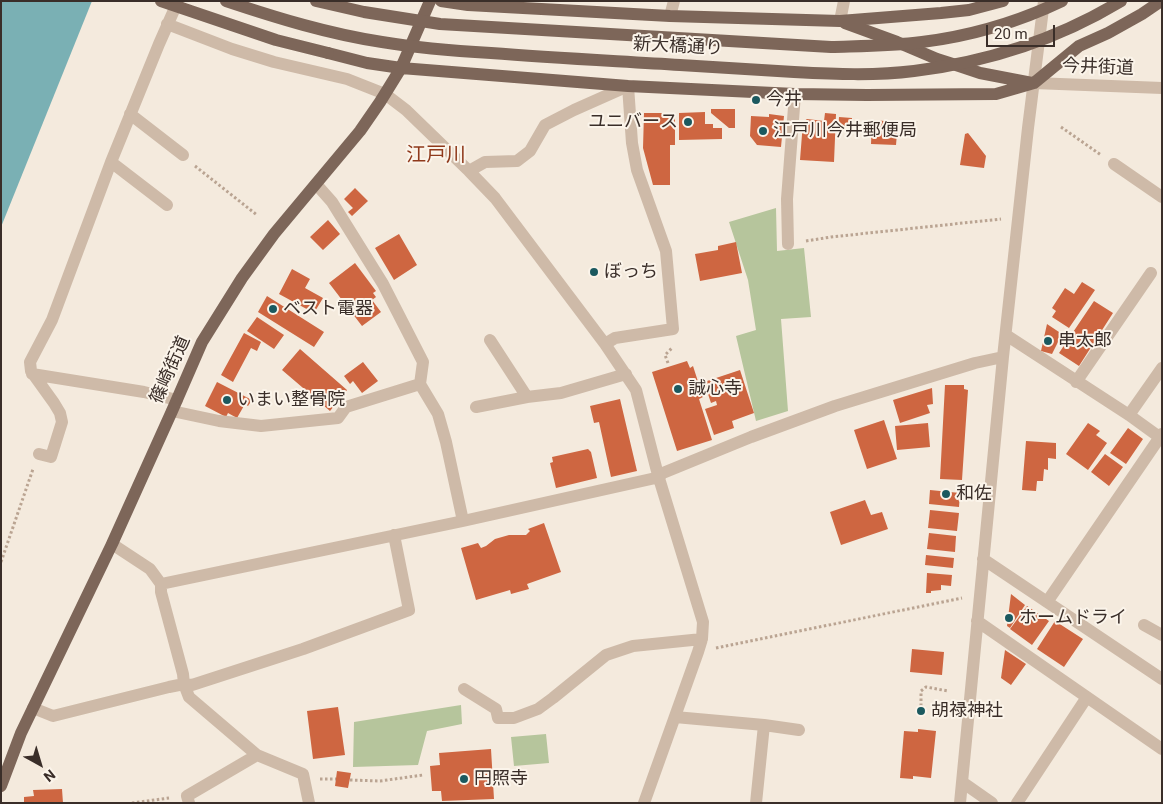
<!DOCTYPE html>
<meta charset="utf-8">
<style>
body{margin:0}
#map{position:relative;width:1163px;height:804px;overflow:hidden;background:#f4eadd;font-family:Roboto,sans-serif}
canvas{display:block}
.frame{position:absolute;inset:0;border:2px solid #3a2e29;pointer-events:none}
.north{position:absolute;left:15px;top:739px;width:50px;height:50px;-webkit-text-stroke:4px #fbf4ea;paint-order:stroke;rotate:141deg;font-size:14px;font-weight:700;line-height:20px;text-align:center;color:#3a2e29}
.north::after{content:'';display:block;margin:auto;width:18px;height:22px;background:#3a2e29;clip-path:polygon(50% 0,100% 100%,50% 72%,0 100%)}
.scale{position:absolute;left:986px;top:25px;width:69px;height:22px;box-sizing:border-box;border:2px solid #3a2e29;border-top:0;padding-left:6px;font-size:15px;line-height:18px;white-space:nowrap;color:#3a2e29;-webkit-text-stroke:4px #fbf4ea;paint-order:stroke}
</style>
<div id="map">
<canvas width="1163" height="804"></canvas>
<div class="frame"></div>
<div class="north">N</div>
<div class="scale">20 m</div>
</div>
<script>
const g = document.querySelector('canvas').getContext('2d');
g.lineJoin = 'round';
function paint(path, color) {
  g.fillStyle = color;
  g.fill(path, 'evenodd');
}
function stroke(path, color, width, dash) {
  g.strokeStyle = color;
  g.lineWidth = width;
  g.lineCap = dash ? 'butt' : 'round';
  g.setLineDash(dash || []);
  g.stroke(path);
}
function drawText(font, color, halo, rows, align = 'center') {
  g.font = font + ' Roboto,"Noto Sans JP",sans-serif';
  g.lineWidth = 4;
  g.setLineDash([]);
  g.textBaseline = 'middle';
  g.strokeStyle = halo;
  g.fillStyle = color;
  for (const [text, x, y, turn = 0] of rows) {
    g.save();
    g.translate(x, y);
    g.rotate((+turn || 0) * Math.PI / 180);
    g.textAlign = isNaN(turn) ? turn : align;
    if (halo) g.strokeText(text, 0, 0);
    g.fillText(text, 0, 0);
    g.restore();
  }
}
const green = new Path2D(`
 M776,208L777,251L804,248L811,317L781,319L788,411L756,421L736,336L756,330L748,280L729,222Z
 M461,705L462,724L427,731L418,765L353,767L354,722Z
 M546,734L549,763L514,766L511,737Z`);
const water = new Path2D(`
 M1,1H92L1,227Z`);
const building = new Path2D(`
 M711,109H735V128H729L711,113Z
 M705,112V124H713V128H722V139L679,140V113Z
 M644,113H675V145H670V185H653L643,148Z
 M825,113L836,114L834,162L800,160L803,122L807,119L824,121Z
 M769,114L784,116L781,147L757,145L750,136L751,116L769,117Z
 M839,117L852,118V131H838Z
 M872,120L898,122L896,145L871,144Z
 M968,133L986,156L984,168L960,165L965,134Z
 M355,188L368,201L352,216L348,212L353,208L344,199Z
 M328,220L340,234L323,250L310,237Z
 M399,234L417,265L394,280L375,248Z
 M736,242L742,273L700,281L695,254L718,250V246Z
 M355,263L376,291L373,293L376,297L372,300L381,312L362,326L329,283Z
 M292,269L310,279L305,288L323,298L314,313L279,294Z
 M1082,282L1095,290L1069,328L1052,317L1056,311L1052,308L1065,288L1074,294Z
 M267,296L324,332L314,347L258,312Z
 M1094,301L1113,313L1079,366L1059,353Z
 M257,317L284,335L274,349L247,331Z
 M1047,324L1062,334L1052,354L1041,351Z
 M244,333L261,342L257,351L251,348L233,382L221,375Z
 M300,349L347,390L330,411L282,370Z
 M687,361L690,368L693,366L703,397L699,399L712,440L677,451L652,372Z
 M363,362L378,381L362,393L353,381L350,384L344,376Z
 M740,370L754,413L732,421L734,428L714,435L705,409L717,405L716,401L711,403L704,382Z
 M217,382L252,400L248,406L245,404L237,418L228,413L226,417L205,406Z
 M945,385H964V389L968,390L962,480L940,479Z
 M932,388L933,404L927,405L930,413L900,423L893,400Z
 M620,399L637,471L611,477L599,422L594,423L590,406Z
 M884,420L897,459L867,469L854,430Z
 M928,423L930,447L897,450L895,426Z
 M1088,423L1100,431L1096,435L1107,443L1088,470L1066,454Z
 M1128,428L1143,439L1126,464L1110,453Z
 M1026,441L1056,443V459L1048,458V470L1044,469L1043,481H1037L1036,491L1022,490Z
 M588,449L591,452L597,478L556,488L550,463L553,462L552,457Z
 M1105,454L1123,467L1109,486L1091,472Z
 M930,490L960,493L959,507L929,504Z
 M865,500L871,515L882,512L888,529L841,545L830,512Z
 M930,510L959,513L957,531L928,528Z
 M544,523L561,572L527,584L529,589L511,594L510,590L476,600L461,548L478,543L481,548L486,546L495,539L509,535H526L530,531L528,529Z
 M929,533L956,536L955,552L927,549Z
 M926,555L954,558L953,568L925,565Z
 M927,573L952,575L951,586L941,585V590L931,591V593H926Z
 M1011,594L1025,605L1010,628L1007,626Z
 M1027,606L1049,621L1032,645L1010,629Z
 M1055,621L1083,639L1064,667L1037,649Z
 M912,649L944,652L942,675L910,672Z
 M1005,650L1026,664L1011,685L1001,678Z
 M338,707L345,755L313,759L307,711Z
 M918,729L936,731L931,778L913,776V779L900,778L904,731L918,732Z
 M491,749L494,799L442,801L441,791H432L430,766L440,765L439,753Z
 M337,771L351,773L348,788L335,786Z
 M62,789L63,803H24V797L34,796L33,790Z`);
const path = new Path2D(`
 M1061,127L1101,155
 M195,166L257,215
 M806,241L831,237L1001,219
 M668,363L665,355L673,347
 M1,562L33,469
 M716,648L962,598
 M921,706V691L926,687L948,691
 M320,779H336
 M350,780L380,781L423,775
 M132,803L169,798`);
const minor = new Path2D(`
 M670,16L674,1
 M840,21L844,1
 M167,24L232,49L274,62L347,79L385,94L406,110L469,171L495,198L605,344L636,390L658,475L703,622L702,639L698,652L644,803
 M1034,83L1162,88
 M130,114L183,155
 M111,162L167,205
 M1114,164L1162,197
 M469,171L485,162L517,161L530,151L545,125L574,110L628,86L632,143L637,170L666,251L673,329L615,338L605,344
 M316,184L332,202L383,284L423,362L420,384L438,414L446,442L463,521
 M788,244L787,199L795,94
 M1006,335L1129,415L1162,439
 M490,340L527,397
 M32,374L144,392L177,400
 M1076,382L1151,273
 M476,407L527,397L561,393L626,374
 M172,411L219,421L261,426L338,418L346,407L420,384
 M1129,415L1162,368
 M39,454L51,457L62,422L60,413L54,403L31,371L30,362L52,320L111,162L159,44L178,1
 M658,475L751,437L835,406L975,363L1003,357
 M112,544L150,569L161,584V592L183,674L184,684L189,697L257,755L303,774L309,803
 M983,559L1162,679
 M161,584L463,521L660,477
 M1047,602L1162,434
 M977,621L1162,749
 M1144,625L1162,635
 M464,689L496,709L498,718H514L538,709L553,698L606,655L633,646L702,639
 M33,708L53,716L169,687L184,684L192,685L303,649L409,610L394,535
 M675,717L764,725L756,803
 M764,725L799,730
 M962,782L992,803
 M189,803L187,796L257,755
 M960,803L1003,357L1028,128L1044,1
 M1017,803L1087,697`);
const major = new Path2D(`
 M441,1L468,5L670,16L840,21L941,13L969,10L1003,1
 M845,23L897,42L937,59L959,66L980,73L1032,83
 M328,53L367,63L401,68L628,86L795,94L867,95L996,94L1034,83L1079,46L1108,33L1142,14L1161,1
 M1,786L21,733L112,544L172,411L202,342L242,278L274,234L360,131L380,102L401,68L430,1`);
const majorBridge = new Path2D(`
 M161,1L276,40L328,53
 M226,1C277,18 329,34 382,42C418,48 455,51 491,53C554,58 617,61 680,65C718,67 756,70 794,72C834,74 874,76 914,71C987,62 1058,39 1121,1
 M316,1L364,12L440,24L831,47C861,46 892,46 922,42C970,36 1018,22 1062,1`);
const markers = [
 [756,100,5,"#1b595f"],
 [688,122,5,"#1b595f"],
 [763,131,5,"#1b595f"],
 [594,272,5,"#1b595f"],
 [273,309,5,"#1b595f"],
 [1048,341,5,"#1b595f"],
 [678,389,5,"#1b595f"],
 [227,400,5,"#1b595f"],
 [946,494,5,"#1b595f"],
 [1009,618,5,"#1b595f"],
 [921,711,5,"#1b595f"],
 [464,779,5,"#1b595f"]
];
const streetNames = [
 ["新大橋通り",678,47,3],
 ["今井街道",1098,68,2],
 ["篠崎街道",171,370,-66]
];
const poiNames = [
 ["今井",766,100],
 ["ユニバース",678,122,"right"],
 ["江戸川今井郵便局",773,131],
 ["ぼっち",604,272],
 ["ベスト電器",283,309],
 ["串太郎",1058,341],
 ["誠心寺",688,389],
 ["いまい整骨院",237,400],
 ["和佐",956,494],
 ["ホームドライ",1019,618],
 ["胡禄神社",931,711],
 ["円照寺",474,779]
];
const quarterNames = [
 ["江戸川",436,156]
];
paint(green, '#b6c59c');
paint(water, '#7ab0b4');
paint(building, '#ce6641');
stroke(path, '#baa492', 3, [2.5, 2.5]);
stroke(minor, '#cebaa8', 12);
stroke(major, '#7d6659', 12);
stroke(majorBridge, '#7d6659', 12);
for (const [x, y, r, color] of markers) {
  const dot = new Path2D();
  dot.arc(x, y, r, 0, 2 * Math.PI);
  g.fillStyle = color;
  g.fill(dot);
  stroke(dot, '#fbf4ea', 2);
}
drawText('18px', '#3a2e29', '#fbf4ea', streetNames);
drawText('18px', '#3a2e29', '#fbf4ea', poiNames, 'left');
drawText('20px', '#8f391b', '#fbf4ea', quarterNames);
</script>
